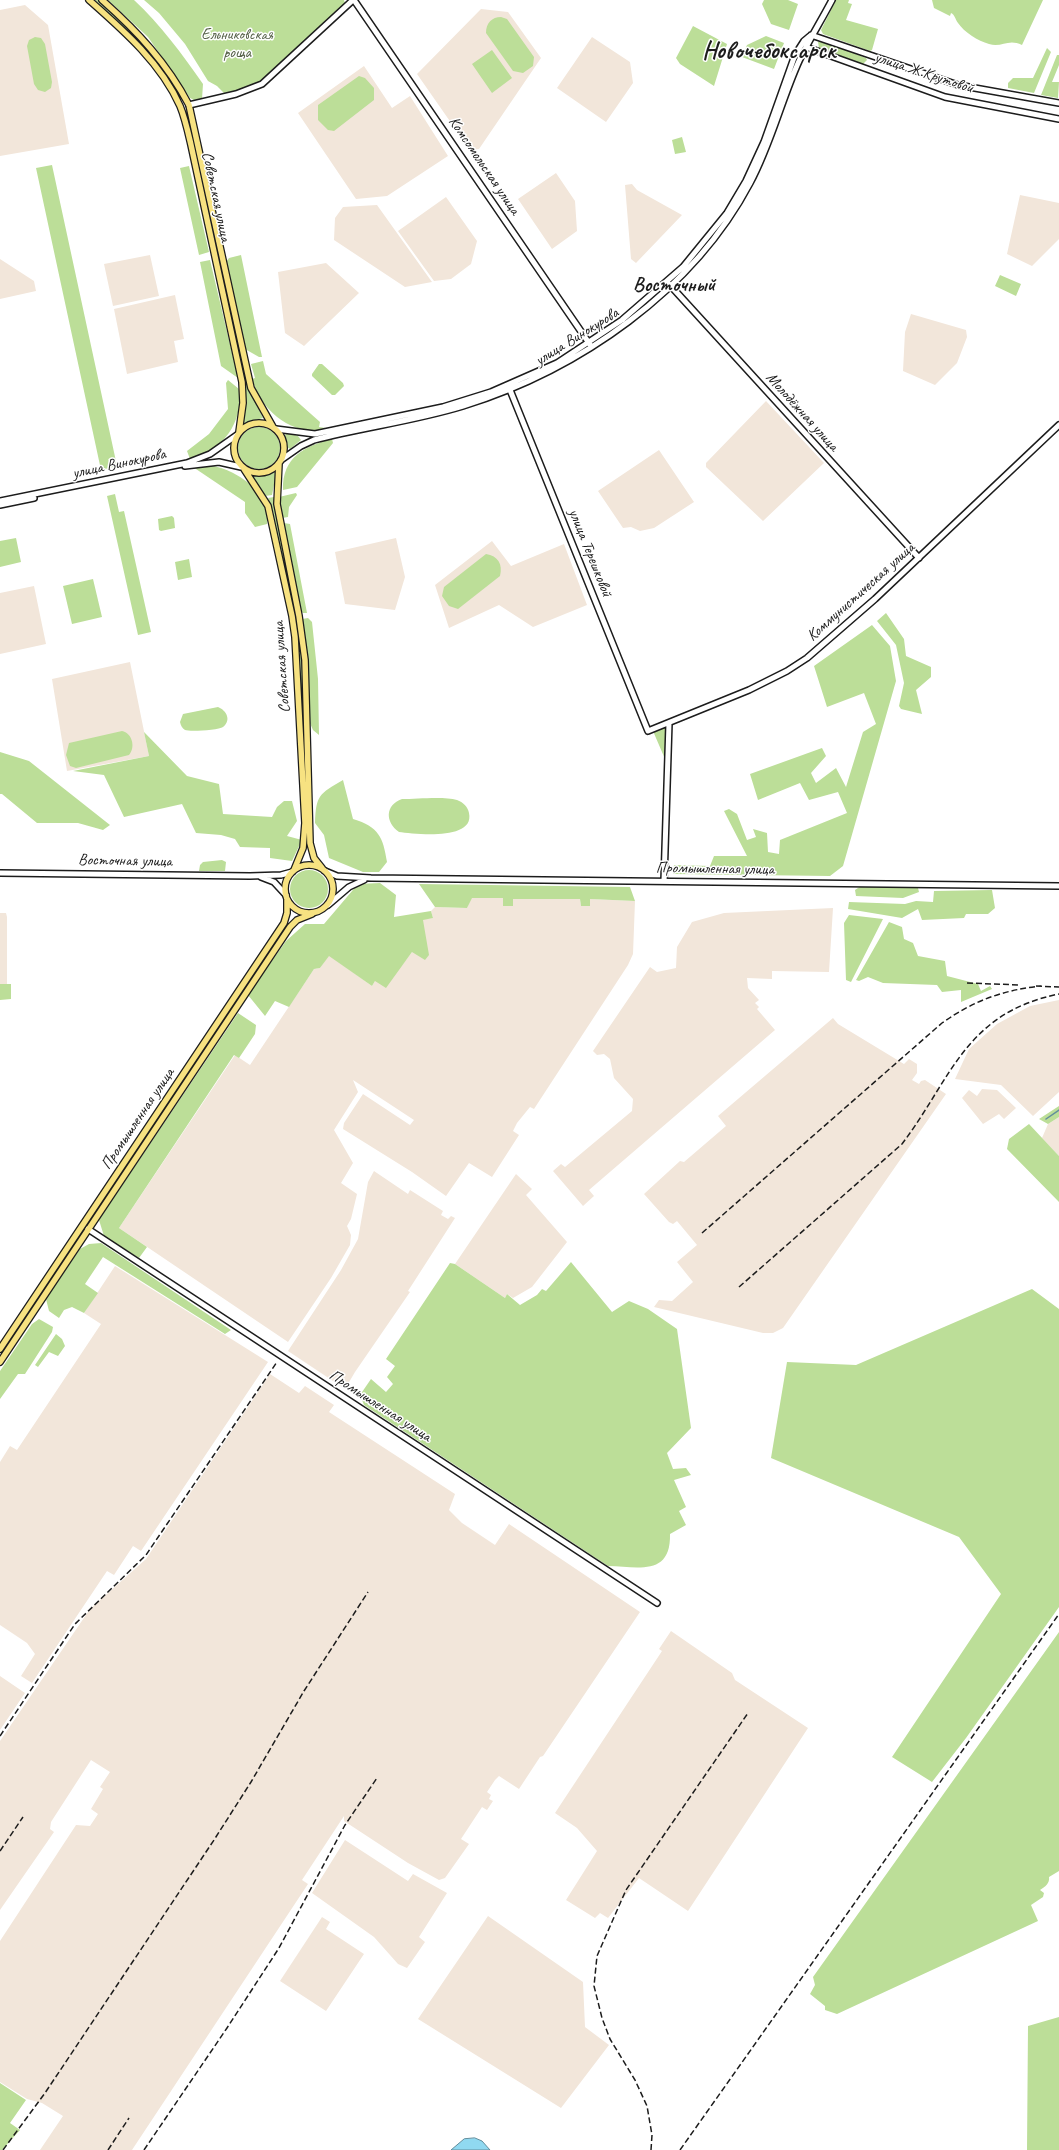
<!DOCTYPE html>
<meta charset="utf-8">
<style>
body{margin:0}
canvas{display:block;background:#fff}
</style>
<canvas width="1059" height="2150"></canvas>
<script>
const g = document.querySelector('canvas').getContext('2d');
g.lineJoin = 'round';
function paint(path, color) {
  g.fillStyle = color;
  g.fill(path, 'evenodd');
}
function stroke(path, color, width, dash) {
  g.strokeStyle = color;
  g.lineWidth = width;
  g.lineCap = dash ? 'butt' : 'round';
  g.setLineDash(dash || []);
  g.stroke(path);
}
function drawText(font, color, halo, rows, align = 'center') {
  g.font = font + ' Caveat,sans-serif';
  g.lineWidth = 3;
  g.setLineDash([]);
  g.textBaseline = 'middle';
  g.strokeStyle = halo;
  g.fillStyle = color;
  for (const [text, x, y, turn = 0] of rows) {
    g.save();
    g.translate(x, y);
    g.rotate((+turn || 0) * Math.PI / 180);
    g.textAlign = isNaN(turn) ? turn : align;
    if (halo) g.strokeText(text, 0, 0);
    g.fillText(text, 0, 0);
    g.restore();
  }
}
const built = new Path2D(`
 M25,5L48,25L69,144L0,156V10Z
 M481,9L508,12L541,58L479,149L470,150L417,74Z
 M592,37L630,62L633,83L606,122L557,88Z
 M364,66L392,108L410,96L448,156L387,196L356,199L298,113Z
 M556,173L575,201L577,231L552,249L518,199Z
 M632,184L637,190L682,215L636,263L631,259L625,185Z
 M1020,195L1059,203V239L1032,266L1007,254Z
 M446,197L477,241L471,264L451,279L434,281L398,231Z
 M377,205L432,282L405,287L334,240L335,218L343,207Z
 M150,255L159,296L113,306L104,264Z
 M0,259L34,281L36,291L0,299Z
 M326,263L359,293L304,346L285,333L278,272Z
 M175,295L184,339L174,341L178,362L127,374L114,309Z
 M911,314L966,330L967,337L957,363L935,385L903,371L905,332Z
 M766,401L824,463L763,521L706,467V463Z
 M659,450L694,502L654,528L640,531L631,527L623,528L598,491Z
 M396,538L405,577L395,610L345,604L335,552Z
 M492,541L511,566L564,544L587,605L533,627L499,605L449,628L435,585Z
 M34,586L46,644L0,654V593Z
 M130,662L149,756L67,771L52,679Z
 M471,898H503V906H513V899H580L581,906L590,899L635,901L633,954L628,965L534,1109L530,1107L517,1123L513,1131L519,1135L492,1177L469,1163L446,1196L412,1172L343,1129L344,1123L363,1094L410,1125L414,1120L353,1080L358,1092L334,1130L353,1163L341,1183L357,1194L351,1219L347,1226L351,1235L350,1245L331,1278L288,1342L119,1228L235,1055L250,1065L314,969L320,968L329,955L372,986L375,981L402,965L406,960L412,952L423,919L433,918L431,911L435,907L467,908Z
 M833,908L829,972L772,971V979L747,978L748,988L759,1000L755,1003L759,1007L757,1009L775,1030L589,1190L594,1196L583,1206L553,1171L561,1164L565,1167L632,1111L633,1099L614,1078L610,1059L604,1054L597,1055L593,1051L650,967L657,972L676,968L677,947L692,922L724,913Z
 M0,913H6L7,917V984H0Z
 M1059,1000V1092L1033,1116L1001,1085L955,1079L969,1049L997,1024L1030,1006Z
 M833,1018L838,1024L904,1064L909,1059L917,1064V1073L912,1080L919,1084L921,1081L925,1080L946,1094L783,1328L773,1333H763L654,1307L659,1300L672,1301L693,1282L677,1262L697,1245L677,1221L673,1224L669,1222L644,1194L680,1161L684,1162L726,1126L718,1116Z
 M982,1089L997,1090L1016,1108L1004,1119L999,1114L983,1124L962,1098L969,1090L977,1096Z
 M1059,1117V1156L1042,1138L1048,1124Z
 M374,1171L408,1194L410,1190L443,1211L441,1215L448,1219L451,1216L455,1218L408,1291L410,1292L355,1372L345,1389L288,1351L341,1270L358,1239L368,1182Z
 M516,1174L532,1189L526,1195L567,1242L532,1287L513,1298L507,1294L505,1298L455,1264Z
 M115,1266L268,1362L141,1551L133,1546L114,1575L107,1571L32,1683L21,1676L35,1654L27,1643L0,1625V1462L10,1446L17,1450L101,1324L84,1313Z
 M270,1374L299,1393L305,1386L334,1405L329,1412L455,1494L449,1510L462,1523L495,1545L509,1524L640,1612L543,1756L540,1757L519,1789L499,1776L495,1780L487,1792L491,1795L489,1799L493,1801L487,1810L482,1807L461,1839L469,1844L445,1878L439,1880L408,1863L344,1821V1816L302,1880L308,1884L132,2150H40L63,2116L42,2103L27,2099L0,2082V1941L76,1825L90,1826L98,1814L91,1809L103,1789L100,1787L110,1772L91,1760L51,1822L50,1829L54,1832L0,1910V1741L90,1609L146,1559Z
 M671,1631L732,1673L735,1680L808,1728L688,1911L639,1878L608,1918L600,1913L595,1918L566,1900L597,1851L577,1828L555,1813L662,1651L659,1649Z
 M0,1676L25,1693L0,1730Z
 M345,1840L408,1881L413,1874L447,1893L419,1937L425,1942L407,1968L398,1964L374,1937L312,1893Z
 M488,1916L583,1982L585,2027L609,2045L561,2108L418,2019Z
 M322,1917L330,1922L326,1929L364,1954L326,2011L280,1981Z`);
const green = new Path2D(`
 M95,0H98C130,28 158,58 180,94L178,95C155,58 127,29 95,0Z
 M108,0H134C161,25 182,54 203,84L202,99L194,100L190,98L148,37Z
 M144,0H344L345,3L265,79L247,88L224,93L217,86L208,81L185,44L159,13Z
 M764,0H788L798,4L789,30L771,24L762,4Z
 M836,0H849L848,3L852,4L846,20L878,29L872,50L870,51L823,34L821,30Z
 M932,0H1043L1022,45C1008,38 1002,48 989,44C978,41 964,32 958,23C955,19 955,15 951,13L950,16L934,8Z
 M501,17L507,19L534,57L533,66L523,73L513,71L486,33C486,23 492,17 501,17Z
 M693,26L727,44L714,86L680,64L676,58Z
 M766,36L784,43L774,69L742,57L747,45Z
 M35,37L41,38L45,44L52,82L51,88L45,92L38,90L34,84L27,46L29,40Z
 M822,41L866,58L867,60L863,64L819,48L818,42Z
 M1047,48L1051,52L1034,93L1008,88V83L1013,78H1033Z
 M492,50L512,78L492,93L472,64Z
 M1057,55H1059V65L1052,82H1059L1058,98L1041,95Z
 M359,76L365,78L374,88V100L334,131L328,130L318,120V105Z
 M682,137L686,152L675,154L672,140Z
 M52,165L117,466L101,470L36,168Z
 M189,166L209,252L199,255L180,168Z
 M241,255L262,357H259L245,349L226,262L229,258Z
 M210,260L238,378L221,366L200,262Z
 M1000,275L1021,284L1016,296L995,286Z
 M226,284L248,387L263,418L244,423L242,422L246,387L224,285Z
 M263,361L266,374L320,422L319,427L326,428L327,431C291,435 262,412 252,379L255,378L251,364Z
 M319,364H322L343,383L344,386L335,395H332L312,376V374Z
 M228,380L239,389C244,422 222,452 190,459L187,451L209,434L228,409L226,383Z
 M238 448a21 21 0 1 1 42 0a21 21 0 1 1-42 0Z
 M287,433L298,436L301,440L290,449L287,447L284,436Z
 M332,439L333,443L297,487L283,490C282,457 305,446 332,439Z
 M209,465C235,469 274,493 267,524L255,527L245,513V502L193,467Z
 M274,472L276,475L272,495L265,496L253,478L255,475H268Z
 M296,493L297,495L289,507L288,517L282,518L280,515L279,497Z
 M115,494L119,512L124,511L151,632L138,635L107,496Z
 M274,497L275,511L296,613H293L273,511L268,498Z
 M172,516L174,518L175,528L161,531L159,530L158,519Z
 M284,523L290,524L307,613H303L300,610L282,526Z
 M16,538L21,562L0,567V541Z
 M486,554C498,556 503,564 500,576L458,609L449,606L442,596L444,587Z
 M189,559L192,577L178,580L175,562Z
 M93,579L102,617L72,624L63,586Z
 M886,613L904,639L906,656L931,667V677L916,690L922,714L901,709L899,706L904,683L896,645L877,621Z
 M308,618L312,622L318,679L319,735L313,730L309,721L302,619Z
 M297,619L302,660L305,753H303L300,660L295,620Z
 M872,625L890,646L896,681L843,866L830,876L673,874L674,865L710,866L714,856H747L724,811L729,809L737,814L747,840L756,837L753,829L767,833L768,852L779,854L780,840L847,813L838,792L809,800L800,783L758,800L750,774L822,748L826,756L811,773L816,783L836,768L846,787L863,732L876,724L864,693L827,707L814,666Z
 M218,707C226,710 232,720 223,727C219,730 190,732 185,730C182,728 181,726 180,722L183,714Z
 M667,726L665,759L653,731Z
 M122,731C132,733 136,747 129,755L76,768L70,766L66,755L69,743Z
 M144,732L187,776L219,784L223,814L272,817L277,807L284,801H292L297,821L287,836L302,840L292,861L270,858V848L240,847L235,839L221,835L196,833L182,804L124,817L104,775L73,771L149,756Z
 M0,752L29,761L110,825L103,830L78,823H37L2,794H0Z
 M343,780L353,819C379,827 383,837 387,862L379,872H363L329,858L324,835L315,823C316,795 319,794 343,780Z
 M402,799C417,799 444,796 457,800C463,802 468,807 469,813C475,841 415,834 399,832C385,822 385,805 402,799Z
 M222,860L226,862L225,871H199L200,865L203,862Z
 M290 889a19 19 0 1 1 38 0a19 19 0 1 1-38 0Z
 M380,883L396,895L394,917L431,911L433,918L423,920L429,955L425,960L412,952L386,988L375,981L372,986L329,956L320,968L314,969L289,1007L275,1001L265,1016L248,995L286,941L305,924H324L358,884Z
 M419,884L630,887L635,901L590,899V906H581L580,899H513V906H503V898H472L467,908L435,907Z
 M861,886L918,888L919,892L903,898L856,896L855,890Z
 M992,890L995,908L988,914H966L964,918L922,920L918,909L902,918L848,909L849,902L905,904L916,901L933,902L934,891Z
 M849,915L883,919L851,982L846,980L844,923Z
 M889,922L902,927L904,939L913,943L918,956L945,961L947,976L978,984L981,991L990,986L992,989L961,1002V990L942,992L937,985L883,983L868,977L859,981L856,980Z
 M0,984H11V999L0,1000Z
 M229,1009L231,1010L142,1143L141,1142Z
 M238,1013L256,1025L255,1034L239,1058L234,1055L119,1228L147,1247L139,1258L104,1236L99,1220Z
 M1059,1106V1117L1048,1124L1039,1119Z
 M1029,1124L1059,1156V1202L1007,1149L1009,1139Z
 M101,1243L231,1330L225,1334L103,1257L85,1284L98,1293L84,1313L72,1307L64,1310L59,1318L49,1311L46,1299L80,1249L89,1244Z
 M571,1262L612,1312L629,1301L648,1309L677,1329L691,1428L667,1453L673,1469L686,1468L691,1475L674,1480L686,1507L679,1511L686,1525L670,1534C671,1576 639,1567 608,1566L364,1405L360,1395L371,1379L386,1392L393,1384L387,1377L395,1366L386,1359L450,1263L455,1264L505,1298L507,1294L520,1305L537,1295L542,1289L546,1291Z
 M1032,1289L1059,1309V1607L966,1738L932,1782L892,1757L1001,1594L959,1537L771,1458L787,1362L856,1365Z
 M39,1319L53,1327L52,1332L25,1374H18L0,1399V1371L32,1324Z
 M56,1334L62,1339L65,1346L58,1356L49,1352L38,1367L35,1365Z
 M1059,1632V1871L1049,1877C1050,1883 1045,1887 1040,1890L1044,1893L1043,1897L1031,1905L1038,1921L837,2014L825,2010V2006L810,1994L815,1985L813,1977Z
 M1059,2017V2150H1027L1028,2026Z
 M0,2083L26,2100L10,2123L20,2130L2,2150H0Z`);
const water = new Path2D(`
 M475,2138L482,2141L490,2150H451L464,2139Z`);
const stream = new Path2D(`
 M1046,1119L1059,1110`);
const secondary = new Path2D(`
 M354,0L591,346
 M811,35L958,85L1059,103
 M806,47L945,97L1059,119
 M189,105L236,94L262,84L353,0
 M669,284L919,558
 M508,385L648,731L749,690L787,671L807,658L875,599L1059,425
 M276,429L315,434L443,407L491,392L557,363L622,320L683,267L727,213L746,181L764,142L795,55L804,41L810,36
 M281,460L301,446L314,440C364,427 414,421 463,406C579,370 693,291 750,183C771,144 781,101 799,61C809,40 821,21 832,0
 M185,466L219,462L241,467
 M0,501L187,463L210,454L237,435
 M0,505L34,498
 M325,871L337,876L371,878L1059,886
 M0,873L250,876L281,875L292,872
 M261,877L274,882L286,895
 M664,881L669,723
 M328,905L349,887L364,880
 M88,1229L657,1603`);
const primary = new Path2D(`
 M89,0C123,30 161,63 180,106C185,118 188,132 191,145L242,382L243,403L239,432
 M102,0C137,31 167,63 189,105L251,388L273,427
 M234 448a25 25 0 1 1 50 0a25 25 0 1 1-50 0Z
 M279,463L277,504L299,616L305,660L310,843L314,858L322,868
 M244,469L268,506L292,616L295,637L305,823L303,848L294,870
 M285 889a24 24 0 1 1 48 0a24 24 0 1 1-48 0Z
 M0,1349L284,923L287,913V900
 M0,1362L290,927L297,920L312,914`);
const rail = new Path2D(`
 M967,983L1020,985
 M1036,986L1059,987
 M702,1233L942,1023C973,1001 1003,990 1041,986
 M739,1287L902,1144C952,1078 965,1013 1059,994
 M0,1736L75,1624L146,1555L277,1362
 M0,1851L23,1817
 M3,2150L45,2093L214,1840L251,1782L304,1691L368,1592
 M108,2150L129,2118
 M144,2150L227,2028L279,1948L345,1825L377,1778
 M651,2150L652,2135L647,2106L635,2080L610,2039L602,2018L594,1986L597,1956L626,1890L748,1713
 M680,2150L1059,1614`);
const parkNames = [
 ["Ельниковская",237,35],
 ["роща",237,53]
];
const streetNames = [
 ["улица Ж.Крутовой",924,73,18],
 ["Комсомольская улица",484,166,56],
 ["Советская улица",216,197,78],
 ["улица Винокурова",577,337,-32],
 ["Молодёжная улица",802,412,48],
 ["улица Винокурова",119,464,-12],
 ["улица Терешковой",590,553,68],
 ["Коммунистическая улица",861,592,-42],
 ["Советская улица",282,667,-94],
 ["Восточная улица",125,861,1],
 ["Промышленная улица",715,869,1],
 ["Промышленная улица",138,1119,-56],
 ["Промышленная улица",380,1406,33]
];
const districtNames = [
 ["Восточный",674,286]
];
const townNames = [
 ["Новочебоксарск",769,52]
];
paint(built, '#f2e6da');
paint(green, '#bcde98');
paint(water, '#90d9f1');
stroke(water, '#628d9c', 1);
stroke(stream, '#628d9c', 1.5);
stroke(secondary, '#1c1c1c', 8);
stroke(primary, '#1c1c1c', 8);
stroke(secondary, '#fff', 5);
stroke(primary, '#f7e281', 5.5);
stroke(rail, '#1c1c1c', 1.5, [6, 3]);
drawText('16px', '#546047', '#fff', parkNames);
drawText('16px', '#1c1c1c', '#fff', streetNames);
drawText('bold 20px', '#1c1c1c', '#fff', districtNames);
drawText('bold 24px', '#1c1c1c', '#fff', townNames);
</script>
